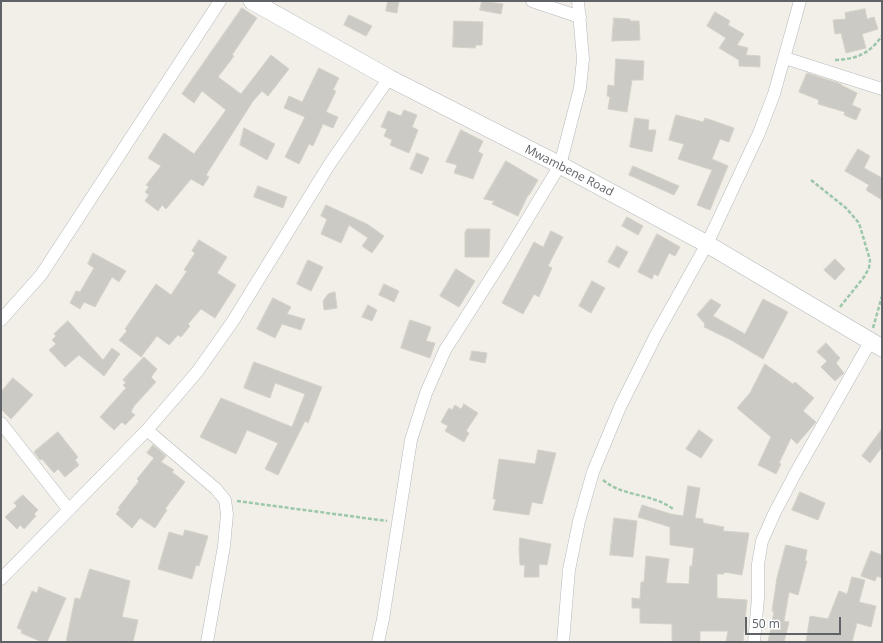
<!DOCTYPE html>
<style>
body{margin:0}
#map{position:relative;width:883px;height:643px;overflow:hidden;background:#f1efe8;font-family:"Open Sans",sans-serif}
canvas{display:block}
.frame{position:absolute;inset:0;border:2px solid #5f6368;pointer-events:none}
.scale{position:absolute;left:745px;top:617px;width:96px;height:18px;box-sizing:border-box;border:2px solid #5f6368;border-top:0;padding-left:5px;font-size:12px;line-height:14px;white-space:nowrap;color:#5f6368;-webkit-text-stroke:3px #fff;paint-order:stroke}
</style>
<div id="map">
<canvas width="883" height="643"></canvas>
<div class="frame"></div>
<div class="scale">50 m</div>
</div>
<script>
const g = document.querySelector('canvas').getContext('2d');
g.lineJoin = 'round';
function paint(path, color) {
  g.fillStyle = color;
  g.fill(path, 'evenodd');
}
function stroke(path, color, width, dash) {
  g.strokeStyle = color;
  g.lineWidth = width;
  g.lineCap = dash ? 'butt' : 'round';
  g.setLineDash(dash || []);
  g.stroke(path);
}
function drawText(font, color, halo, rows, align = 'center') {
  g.font = font + ' "Open Sans",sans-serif';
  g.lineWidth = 4;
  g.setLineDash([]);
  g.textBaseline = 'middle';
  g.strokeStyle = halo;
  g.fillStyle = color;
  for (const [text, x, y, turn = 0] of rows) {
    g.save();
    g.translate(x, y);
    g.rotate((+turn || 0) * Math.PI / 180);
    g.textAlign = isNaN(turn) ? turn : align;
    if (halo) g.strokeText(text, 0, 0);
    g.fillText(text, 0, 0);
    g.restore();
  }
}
const building = new Path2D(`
 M388,1H399L397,13L386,11Z
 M482,1L503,4L501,14L480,10Z
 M242,8L257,18L232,55L234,56L218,77L241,94L271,55L289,69L268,96L262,91L253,101L206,175L209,177L203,186L191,179L166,209L162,205L158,211L145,201L149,195L145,192L149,187L146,185L161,166L148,158L164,133L194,154L226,110L202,91L194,103L182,94Z
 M865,9L867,19L874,17L878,29L862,34L866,48L846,53L841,33L835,34L833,20L846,19L845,13Z
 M715,12L730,21L728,25L744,34L737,45L748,48L746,55L760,56V67L739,66V60L719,48L726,38L707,26Z
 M349,15L372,26L366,36L344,25Z
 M614,18L630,19V21H639L640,40L612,41Z
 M454,21L483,22L482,45H476L475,48L453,47Z
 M616,59L644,61L643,80H632L627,112L608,109L610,97L607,96L608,85L614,86Z
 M319,68L339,78L333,90L336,91L326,112L338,117L333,128L323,124L313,146L309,144L299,164L285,157L305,117L284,108L289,96L302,102Z
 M807,73L841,84V85L857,93L852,105L861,109L856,120L844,115L845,112L818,104L819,100L799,92Z
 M404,110L417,115L412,127L418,130L409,153L390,145L392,140L384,136L387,129L381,127L388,111L401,116Z
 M676,115L703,122L705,118L734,128L729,142L720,139L712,159L728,166L710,210L697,205L712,170L678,159L684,144L669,140Z
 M635,118L649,120L648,130H656L652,152L630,147Z
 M244,128L275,144L267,160L240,145Z
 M461,130L483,141L478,152L483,154L473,179L454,173L457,165L446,162Z
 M858,149L870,156L864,168L882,178V200L866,190L869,185L845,171Z
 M417,153L429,158L422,174L410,169Z
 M506,161L538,180L529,195H528L518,216L492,204L494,201L484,199Z
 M633,166L679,186L674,195L629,175Z
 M258,186L287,197L283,208L254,197Z
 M326,205L367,224L384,236L372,253L362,246L368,238L349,225L341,243L321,234L327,219L321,216Z
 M627,217L643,226L638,235L622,226Z
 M467,229H490L489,257H465V233Z
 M551,231L563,237L548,266L552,268L539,297L534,294L523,314L502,303L534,242L543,247Z
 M657,234L680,247L675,256L669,253L658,276L654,274L652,279L638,272Z
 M199,240L227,257L217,273L236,285L215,318L201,309L188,324L190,326L181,337L178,335L169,345L157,336L141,357L119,340L127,331L125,329L156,284L171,295L187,271L184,270L195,253L192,251Z
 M617,246L628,252L619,268L608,262Z
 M93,253L126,271L119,282L112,277L95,307L84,302L80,309L70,303L76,291L80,292L94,268L88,264Z
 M835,259L845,269L835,280L824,270Z
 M308,260L323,267L311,291L297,284Z
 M456,269L475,281L459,307L440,296Z
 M592,281L605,288L591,313L579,306Z
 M384,284L399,291L394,302L379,295Z
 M335,292L337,308L324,310L323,301L328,294Z
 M273,298L291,307L287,314L305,319L301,330L282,324L275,338L257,329Z
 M711,299L721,305L713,316L745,334L763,299L788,312L763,359L731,340L704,327L705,324L697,315Z
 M368,305L377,310L372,321L362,317Z
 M410,320L431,327L426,341L435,343L430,358L401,348Z
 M68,321L103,360L112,348L120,354L104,376L79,355L65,367L49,350L56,344L52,340L56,336L54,334Z
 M826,343L840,358L836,363L844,373L835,381L821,367L827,361L817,352Z
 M472,351L487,353L485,363L470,360Z
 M144,357L157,369L151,377L156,382L134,406L131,412L135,415L125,425L122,422L114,430L100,417L126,388L123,385L126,383L123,380Z
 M254,362L322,387L308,423L305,421L278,475L265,469L278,443L247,430L236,454L200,437L221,398L292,427L305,394L275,383L270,398L244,388Z
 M765,364L793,384L795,382L814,398L803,411L816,422L797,444L791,438L779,463L781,464L776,474L758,465L771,437L737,408L750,393Z
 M13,378L33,395L11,419L1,409V392Z
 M464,404L478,413L466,431L469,433L464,442L445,431L448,426L441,422L449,408L452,410L455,405L461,409Z
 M882,429V447L870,463L862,456Z
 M699,430L713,440L701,458L686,449Z
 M58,432L78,457L75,460L79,465L65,477L58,469L54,473L42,459L40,460L34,452Z
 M153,445L166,456L161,462L174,470L172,472L185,482L165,509L167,510L155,528L140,518L132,528L116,514L120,509L118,508L139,481L137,479L154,458L147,453Z
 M538,450L556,453L542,504L532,502L529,515L493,510L496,499H493L499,459L535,464Z
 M688,486L700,488L695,518L703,519V523L724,527L723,531L749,533L742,575L724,572V574H717V598L747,600L743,642H726L728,631H700V642H672V624L640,623V608H632V598L640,599L641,582H644L646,556L669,559L666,583L689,584L690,566H692L694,548L670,545V527L638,517L642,505L671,514L683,516Z
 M800,492L825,503L818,520L792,510Z
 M23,495L38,510L34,514L36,516L24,529L20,525L17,529L5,517L17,506L14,503Z
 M614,518L637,521L633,557L610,555Z
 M185,530L208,536L199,566L196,565L192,579L158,569L169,532L183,536Z
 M520,538L551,544L547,565L539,564V577H524L525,565H520L519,549Z
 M786,545L807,550L805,561H807L798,595L789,592L784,621L789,622L784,642H768L774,612L772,611L777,578Z
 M871,551L882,555V578L877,576L875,581L861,576Z
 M90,569L130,581L122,617L138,620L133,642H66L75,598L80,599Z
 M852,577L865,580L859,602L876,606L871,627L857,623L852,642H806L810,616L828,619L839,591L847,594Z
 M39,587L66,598L47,642H42L21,633L22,630L17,628L32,591L37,593Z`);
const path = new Path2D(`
 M835,60C857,59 869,54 882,36
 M811,180L846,208L859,223L870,260L869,268L864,277L840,307
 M873,328L882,296
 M603,480C623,497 652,493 673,509
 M237,501L387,521`);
const street = new Path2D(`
 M532,1L580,17
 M785,58L882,89
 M1,320L41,275L220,1
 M1,423L69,510
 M147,430L216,489L225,500L227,514L224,546L207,642
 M1,579L147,430L197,372L233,321L329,165L389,78
 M378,642L383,619L411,440L426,393L445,350L505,256L560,165L580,88L583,59L578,1
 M563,642L569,570L579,521L593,472L620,407L656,335L707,244L759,133L774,94L800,1
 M754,642L758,598V564L762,541L774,514L795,474L870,342`);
const secondary = new Path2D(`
 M252,1L389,78L560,165L707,244L882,348`);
const streetNames = [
 ["Mwambene Road",569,171,27]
];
paint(building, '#cccac5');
stroke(building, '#d6d1c6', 1);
stroke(street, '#b5b8bc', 13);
stroke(secondary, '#b6babf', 18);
stroke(path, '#9cc7a9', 2.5, [4, 2]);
stroke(street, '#fff', 12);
stroke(secondary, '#fff', 17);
drawText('12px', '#5f6368', '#fff', streetNames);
</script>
